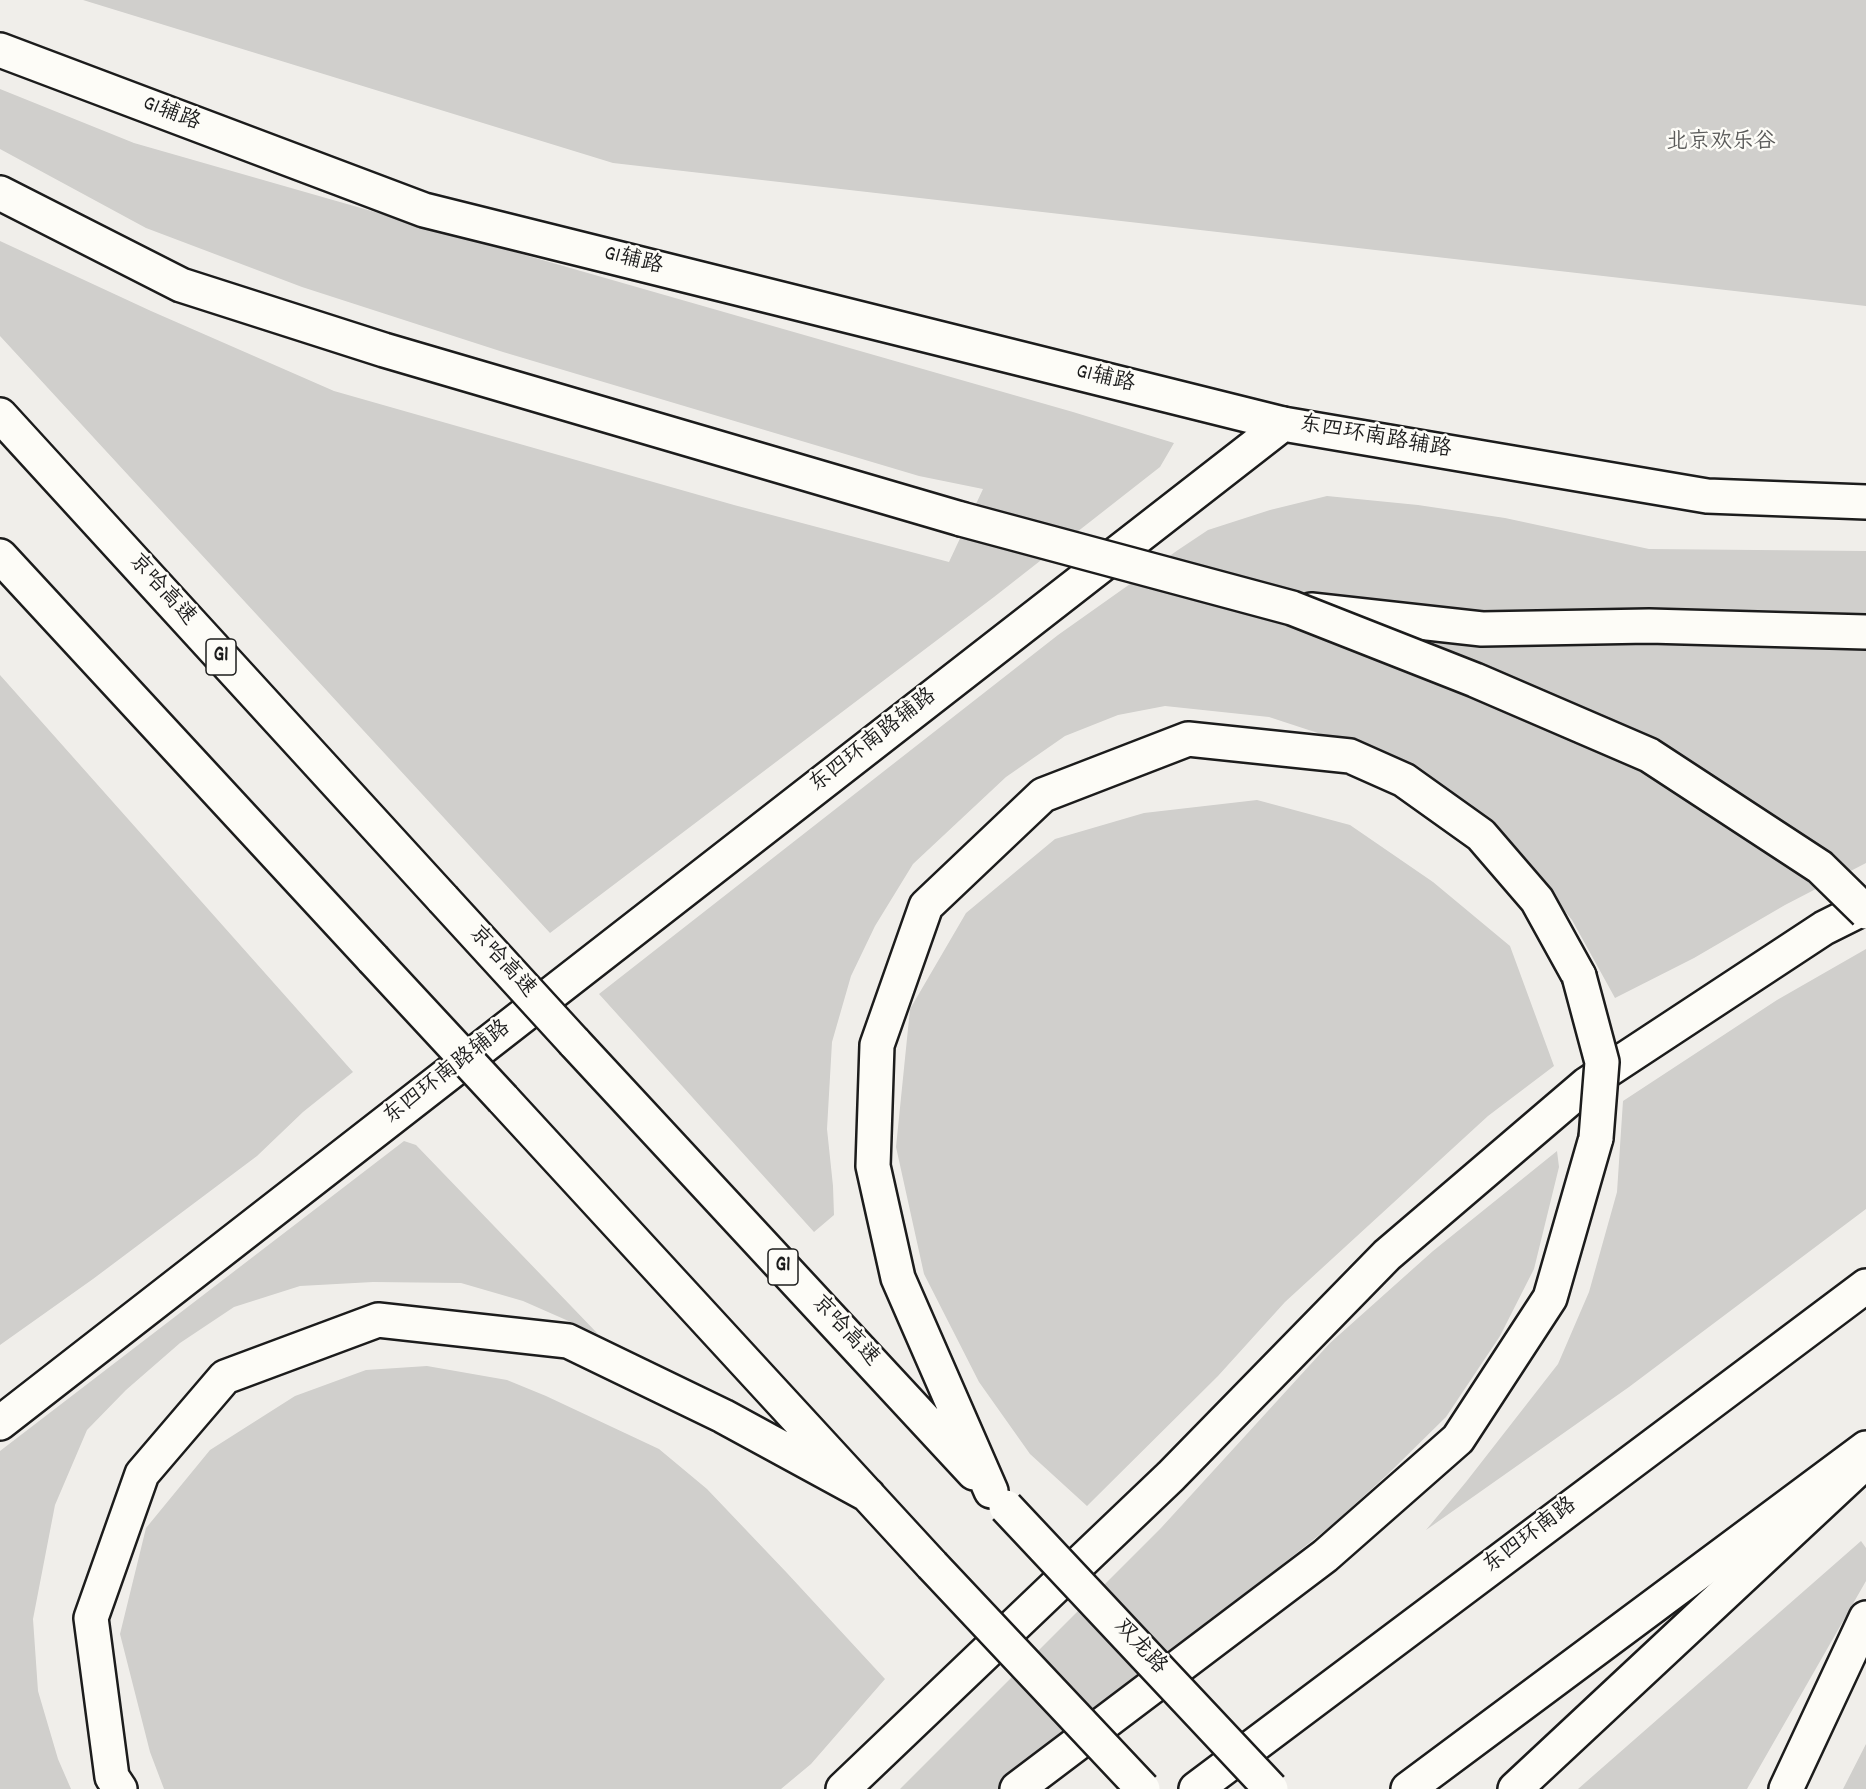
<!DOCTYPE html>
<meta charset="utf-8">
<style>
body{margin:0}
canvas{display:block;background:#f0eeea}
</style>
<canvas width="1866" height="1789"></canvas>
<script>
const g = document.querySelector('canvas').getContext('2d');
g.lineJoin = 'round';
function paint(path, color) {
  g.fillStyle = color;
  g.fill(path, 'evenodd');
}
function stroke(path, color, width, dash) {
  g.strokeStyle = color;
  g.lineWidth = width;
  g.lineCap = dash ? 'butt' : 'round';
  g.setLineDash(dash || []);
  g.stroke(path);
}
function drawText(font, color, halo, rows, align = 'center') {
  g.font = font + ' Dekko,"LXGW WenKai TC",sans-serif';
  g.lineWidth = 5;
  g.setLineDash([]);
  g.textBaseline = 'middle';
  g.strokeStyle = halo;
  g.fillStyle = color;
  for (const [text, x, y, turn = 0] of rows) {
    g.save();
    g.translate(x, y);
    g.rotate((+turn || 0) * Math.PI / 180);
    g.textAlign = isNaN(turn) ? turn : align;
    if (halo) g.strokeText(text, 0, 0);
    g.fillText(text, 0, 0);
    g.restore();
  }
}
const green = new Path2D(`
 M83,0H1866V306L613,163Z
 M0,89L134,143L1073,412L1174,443L1160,467L994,597L550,933L0,336V241L151,311L334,391L734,505L949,562L983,489L919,476L503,352L302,287L146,228L0,149Z
 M1327,496L1418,505L1505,518L1649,549L1866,551V863L1785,905L1694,958L1615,998L1572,920L1499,830L1391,757L1269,717L1165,706L1118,715L1065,736L1006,777L913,864L875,926L851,976L832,1042L827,1129L833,1186L834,1215L814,1232L599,994L1058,635L1178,550L1208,530L1270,510Z
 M0,675L353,1072L303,1112L257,1156L93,1279L0,1345Z
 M1257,800L1350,825L1433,882L1510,946L1554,1066L1488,1116L1285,1302L1218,1376L1087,1506L1030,1454L979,1382L924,1274L896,1147L910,1009L966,913L1055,839L1144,813Z
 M1866,949V1209L1629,1387L1426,1530L1466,1482L1558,1364L1589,1292L1617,1192L1623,1101L1777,1000Z
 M404,1141L416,1145L598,1334L523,1301L461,1283L373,1282L300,1286L234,1307L180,1343L126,1390L87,1430L55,1505L33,1619L38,1691L58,1759L71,1789H0V1451Z
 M1557,1151L1559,1167L1534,1269L1500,1336L1446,1417L1387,1475L1332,1525L998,1789H900L1161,1528L1330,1343L1433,1251Z
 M427,1366L507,1380L546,1396L659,1449L707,1489L787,1573L885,1679L811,1764L781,1789H164L150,1752L120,1634L146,1528L210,1450L295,1396L366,1370Z
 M1861,1541L1866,1548V1581L1747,1789H1578Z
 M1866,1744V1789H1843Z`);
const minor = new Path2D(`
 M0,50L424,210L1283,424
 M1515,1789L1860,1467`);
const major = new Path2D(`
 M0,1423L1283,424L1707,496L1866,502`);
const highway = new Path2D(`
 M0,193L181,285L384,350L961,519
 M0,415L443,899
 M0,556L373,959
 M1311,610L1482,629L1649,626L1866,632
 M574,1042L974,1473
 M503,1099L932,1565
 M991,1491L898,1278L873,1166L877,1045L926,906L1043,795L1188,739L1350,756L1404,780L1481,835L1537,900L1579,976
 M120,1789L112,1777L91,1618L142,1474L225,1377L378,1320L568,1341L723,1416L868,1495
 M843,1789L1171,1476L1387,1255L1587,1084L1824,928L1866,907
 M1017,1789L1325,1556L1458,1439L1550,1298L1596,1138
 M1196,1789L1866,1286
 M1408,1789L1866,1448
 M1786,1789L1866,1618`);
const majorBridge = new Path2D(`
 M1006,1507L1271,1789
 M932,1565L1143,1789`);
const highwayBridge = new Path2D(`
 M961,519L1292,608L1475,680L1649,755L1820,867L1866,912
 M443,899L574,1042
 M373,959L503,1099
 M1579,976L1602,1062L1596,1138`);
const shields = [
 [221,657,30],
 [783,1267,30]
];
const shieldNames = [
 ["G1",221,657],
 ["G1",783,1267]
];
const streetNames = [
 ["G1辅路",171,115,21],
 ["G1辅路",633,262,14],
 ["G1辅路",1105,380,14],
 ["东四环南路辅路",1375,439,10],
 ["京哈高速",161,591,48],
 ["东四环南路辅路",874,742,-38],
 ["京哈高速",501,963,48],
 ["东四环南路辅路",448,1074,-38],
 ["京哈高速",844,1332,47],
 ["东四环南路",1531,1537,-37],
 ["双龙路",1139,1648,47]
];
const parkNames = [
 ["北京欢乐谷",1721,144]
];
paint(green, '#d0cfcc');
stroke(minor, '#1c1c1c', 38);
stroke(major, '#1c1c1c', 38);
stroke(highway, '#1c1c1c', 38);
stroke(minor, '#fdfcf7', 33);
stroke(major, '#fdfcf7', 33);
stroke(highway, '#fdfcf7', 33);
stroke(majorBridge, '#1c1c1c', 38, []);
stroke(highwayBridge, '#1c1c1c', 38, []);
stroke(majorBridge, '#fdfcf7', 33);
stroke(highwayBridge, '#fdfcf7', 33);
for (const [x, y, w] of shields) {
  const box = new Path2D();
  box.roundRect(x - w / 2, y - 18, w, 36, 4.5);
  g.fillStyle = '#fdfcf7';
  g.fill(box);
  stroke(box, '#1c1c1c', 1.5);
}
drawText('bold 21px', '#1c1c1c', null, shieldNames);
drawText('22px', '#1c1c1c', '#fdfcf7', streetNames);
drawText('22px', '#5b5b5a', '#fdfcf7', parkNames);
</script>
